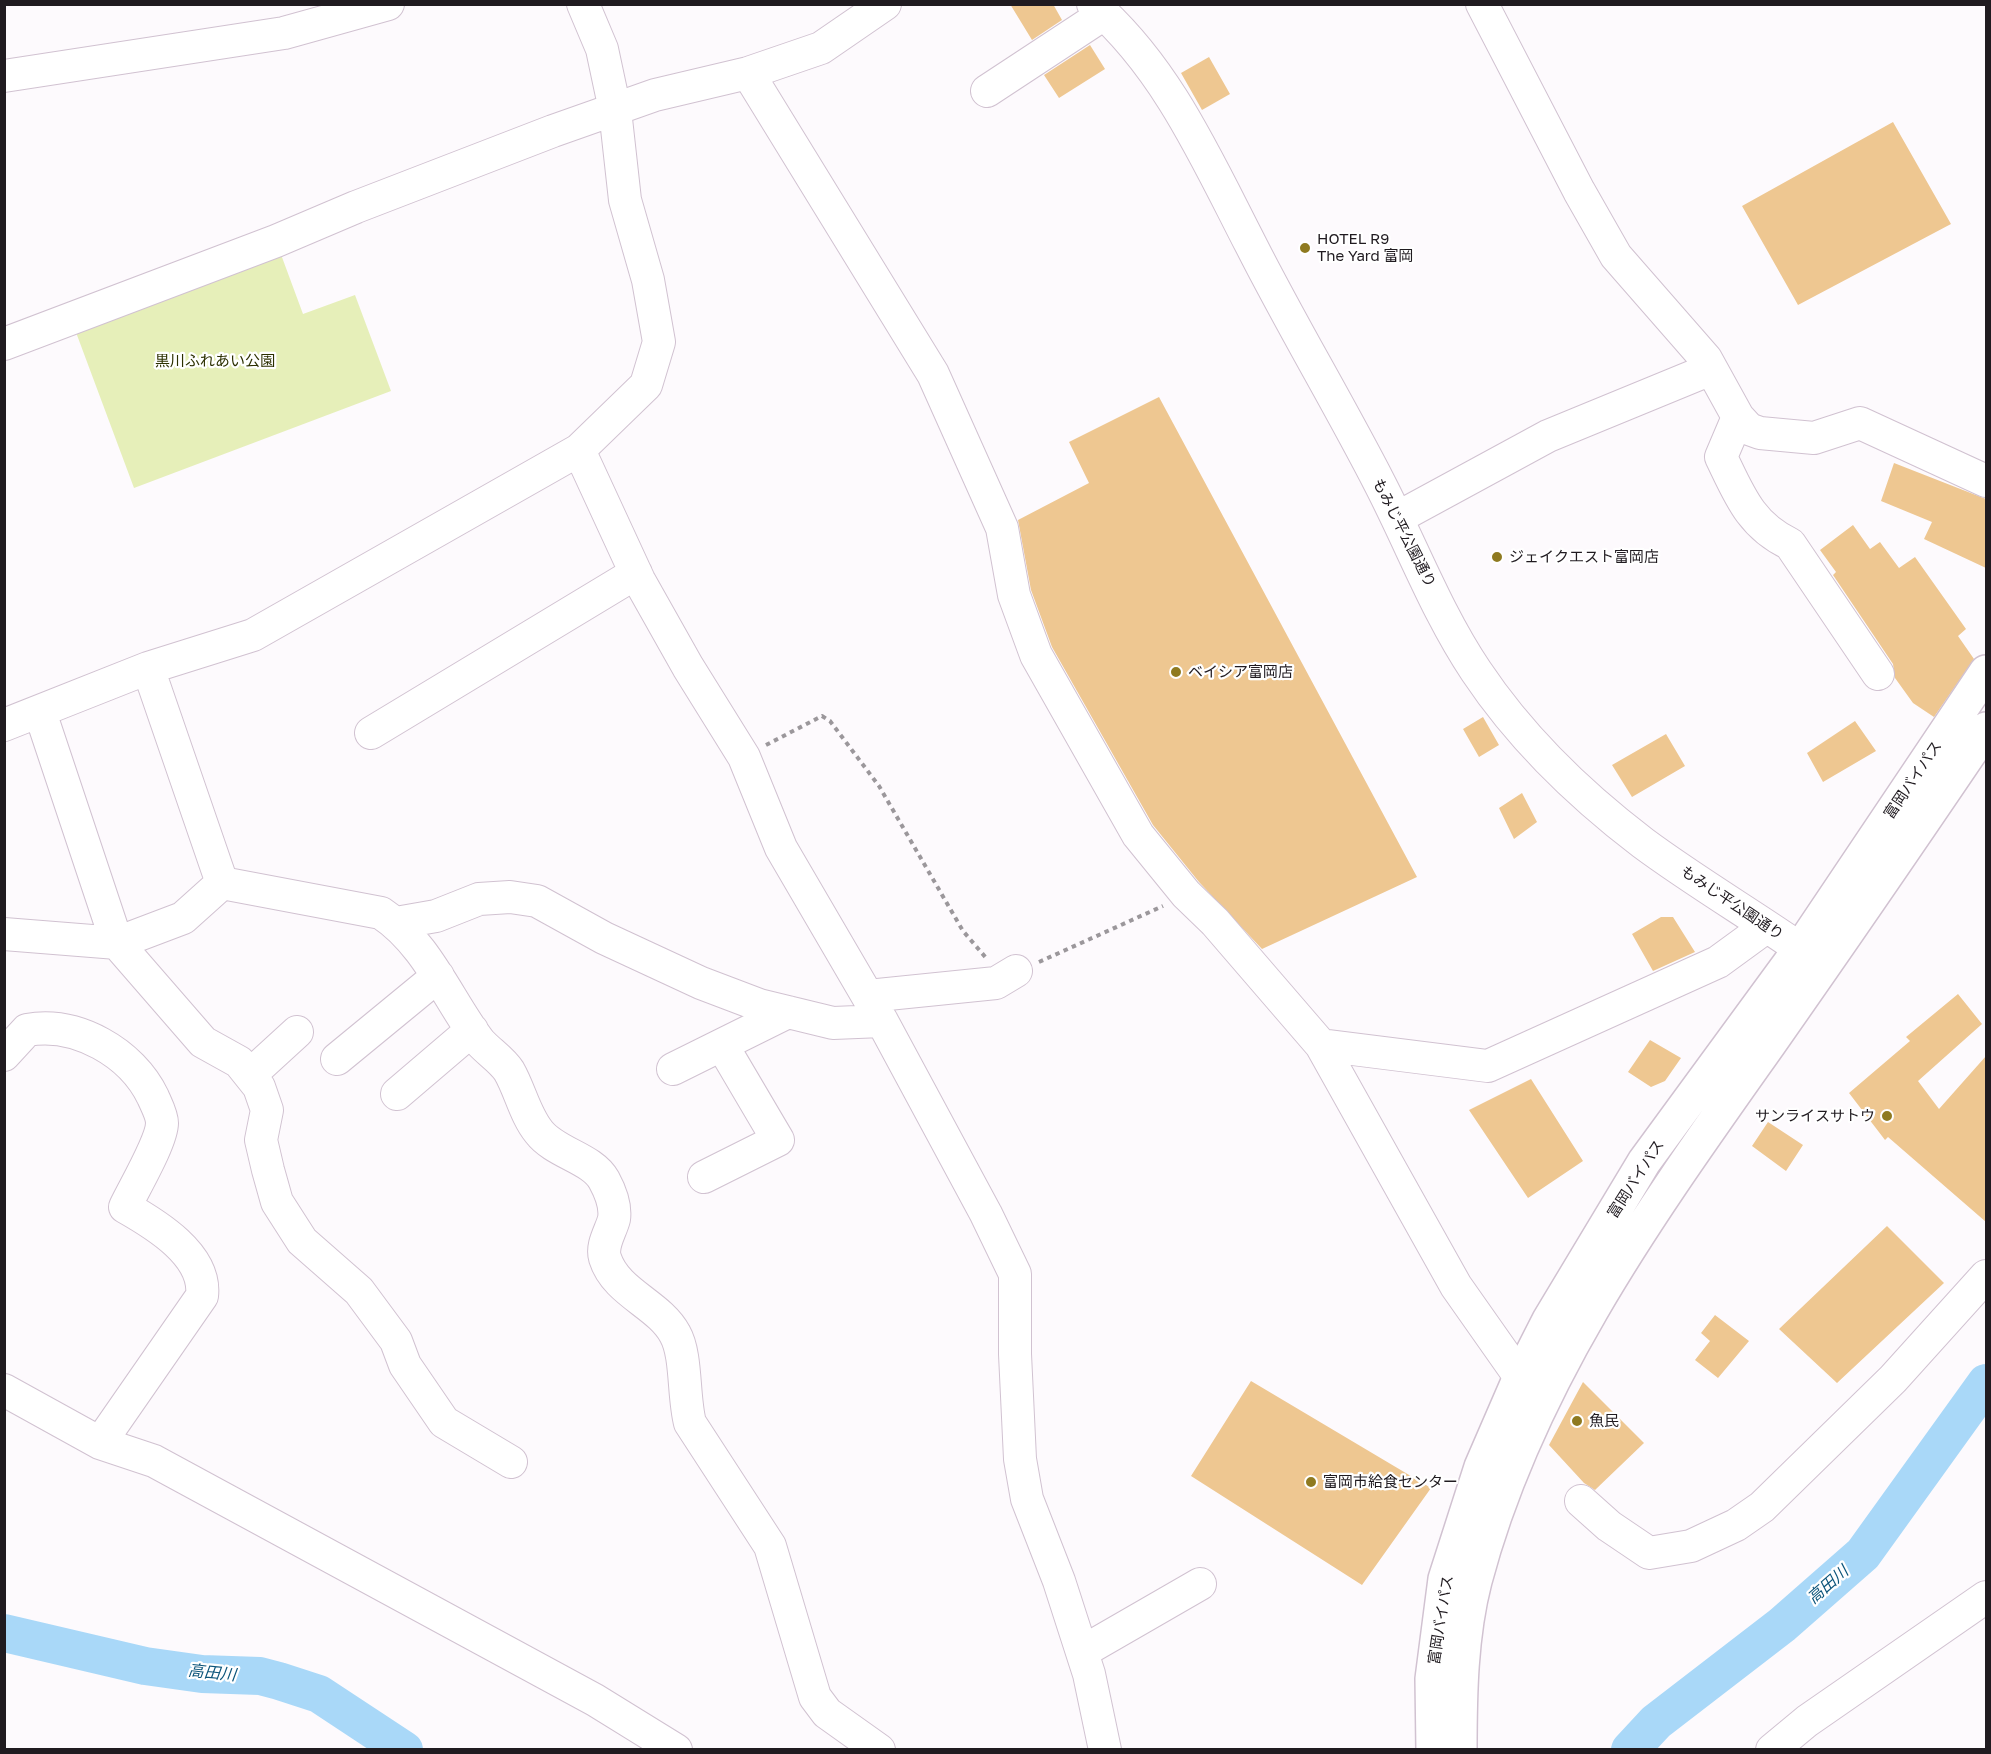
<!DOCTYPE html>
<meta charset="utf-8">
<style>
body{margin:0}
#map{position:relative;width:1991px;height:1754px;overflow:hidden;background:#fdfafd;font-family:"Golos Text",sans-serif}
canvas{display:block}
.frame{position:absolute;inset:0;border:6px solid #201b20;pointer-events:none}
</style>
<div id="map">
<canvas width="1991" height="1754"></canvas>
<div class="frame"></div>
</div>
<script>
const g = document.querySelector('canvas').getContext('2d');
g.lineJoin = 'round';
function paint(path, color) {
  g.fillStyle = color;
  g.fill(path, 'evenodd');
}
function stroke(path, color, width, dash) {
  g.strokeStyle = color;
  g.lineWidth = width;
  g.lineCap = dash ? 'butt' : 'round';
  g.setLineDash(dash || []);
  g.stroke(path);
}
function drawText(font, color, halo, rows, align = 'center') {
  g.font = font + ' "Golos Text","Noto Sans JP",sans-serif';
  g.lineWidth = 4.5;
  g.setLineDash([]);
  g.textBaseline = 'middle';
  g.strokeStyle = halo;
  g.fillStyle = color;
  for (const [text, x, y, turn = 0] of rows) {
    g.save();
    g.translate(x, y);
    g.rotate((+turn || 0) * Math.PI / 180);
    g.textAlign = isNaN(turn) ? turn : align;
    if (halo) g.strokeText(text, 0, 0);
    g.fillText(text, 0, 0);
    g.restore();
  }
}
const green = new Path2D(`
 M276,241L303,314L355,295L391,391L134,488L71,319Z`);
const river = new Path2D(`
 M4,1633L145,1666L202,1674L260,1676L279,1681L319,1694L404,1750
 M1630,1750L1656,1722L1782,1625L1863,1554L1986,1383`);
const building = new Path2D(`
 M1010,4H1053L1062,20L1032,40Z
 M1090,45L1105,69L1059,98L1044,75Z
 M1209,57L1230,94L1202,110L1181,73Z
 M1893,122L1951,224L1798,305L1742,206Z
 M1159,397L1417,877L1262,949L1199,882L1153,825L1052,647L1031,590L1018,520L1089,483L1069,442Z
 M1894,463L1986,499V568L1924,539L1932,522L1881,501Z
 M1853,525L1870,549L1880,542L1899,568L1915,557L1966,629L1958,636L1974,659L1934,717L1913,703L1895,678L1893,664L1833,575L1836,572L1820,550Z
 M1483,717L1499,745L1479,757L1463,729Z
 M1855,721L1876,751L1823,782L1807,753Z
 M1666,734L1685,766L1632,797L1612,765Z
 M1522,793L1537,822L1514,839L1499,808Z
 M1661,917H1673L1695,952L1653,971L1632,934Z
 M1958,994L1982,1024L1918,1081L1939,1109L1986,1056V1222L1888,1137L1885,1140L1849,1093L1910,1041L1906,1037Z
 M1650,1040L1681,1058L1665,1081L1651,1087L1628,1072Z
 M1531,1079L1583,1161L1528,1198L1469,1110Z
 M1768,1122L1803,1145L1786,1171L1752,1146Z
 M1887,1226L1944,1283L1837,1383L1779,1329Z
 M1715,1315L1749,1341L1718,1378L1695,1360L1710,1341L1701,1333Z
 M1251,1381L1431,1488L1362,1585L1191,1476Z
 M1583,1382L1644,1443L1595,1490L1584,1483L1549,1445Z`);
const path = new Path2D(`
 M766,745L822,716L830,721L879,786L963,931L987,959
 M1039,962L1163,906`);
const minor = new Path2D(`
 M1093,4C1167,68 1207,160 1251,245C1292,326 1339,404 1380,484C1412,546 1437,613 1476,671C1520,737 1580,795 1643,843C1701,886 1764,922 1822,964
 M1482,4L1579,191L1616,256L1706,359L1738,417L1749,429L1760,433L1814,438L1860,423L1986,481
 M748,73L933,374L1002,528L1014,595L1036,655L1138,835L1186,894L1215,922L1321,1045L1456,1286L1520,1377
 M4,76L284,33L388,4
 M987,91L1104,14
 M4,344L276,241L356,207L553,131L655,95L748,73L821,48L885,4
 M1738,417L1721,457C1739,494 1750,525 1790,544L1878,674
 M579,450L639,580L688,667L744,757L781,848L882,1021L986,1214L1015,1274V1354L1020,1459L1027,1499L1059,1581L1089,1674L1105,1750
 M1397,518L1548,436L1711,369
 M148,668L222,883
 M40,712L117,943L203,1042L239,1062L259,1087L267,1110L261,1140L268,1170L277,1202L302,1241L359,1291L396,1341L405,1365L444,1422L511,1462
 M4,725L148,668L253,635L579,450L646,385L659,342L648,280L625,200L615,110L602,49L583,4
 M371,733L636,573
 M396,923L436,916L479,899L510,897L537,901L604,938L701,983L759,1005L833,1023L882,1021
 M4,934L117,943L183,918L222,883L381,913C427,943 448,1000 480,1042C489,1052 502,1060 509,1071C520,1090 525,1115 539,1132C555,1153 592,1158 604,1180C610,1191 616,1206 614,1219C611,1231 601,1245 605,1258C616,1293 659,1304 675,1334C687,1355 683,1397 690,1423L770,1546L815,1697L827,1713L879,1750
 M868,996L996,983L1016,971
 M1321,1045L1488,1066L1718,962L1766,927
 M4,1055L27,1030C77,1021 132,1053 153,1097C156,1104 162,1115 162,1123C162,1141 134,1188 125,1207C155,1224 207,1255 202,1296L100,1443
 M337,1059L438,976
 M673,1069L788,1012
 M250,1075L297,1032
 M397,1094L472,1030
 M704,1177L778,1140L722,1045
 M4,1390L100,1443L154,1461L595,1700L676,1750
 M1581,1501L1609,1526L1649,1553L1691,1546L1736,1525L1762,1507L1893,1379L1986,1276
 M1082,1652L1200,1584
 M1772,1750L1807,1721L1986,1597`);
const highway = new Path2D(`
 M1433,1750L1432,1679L1445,1579L1481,1467L1520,1377L1549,1320L1644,1162L1800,949L1986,672
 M1460,1750C1460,1694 1461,1635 1475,1581C1528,1380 1652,1210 1770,1043C1843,939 1915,834 1986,729`);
const markers = [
 [1305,248,6,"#8f7a20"],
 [1497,557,6,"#8f7a20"],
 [1176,672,6,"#8f7a20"],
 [1887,1116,6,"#8f7a20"],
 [1577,1421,6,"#8f7a20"],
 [1311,1482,6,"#8f7a20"]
];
const poiNames = [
 ["HOTEL R9",1317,239],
 ["The Yard 富岡",1317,256],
 ["ジェイクエスト富岡店",1509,557],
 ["ベイシア富岡店",1188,672],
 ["サンライスサトウ",1875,1116,"right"],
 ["魚民",1589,1421],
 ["富岡市給食センター",1323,1482]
];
const parkNames = [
 ["黒川ふれあい公園",215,361]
];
const streetNames = [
 ["もみじ平公園通り",1404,533,63],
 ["富岡バイパス",1913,780,-56],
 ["もみじ平公園通り",1732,903,34],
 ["富岡バイパス",1636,1179,-57],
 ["富岡バイパス",1441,1620,-81]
];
const waterNames = [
 ["高田川",1828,1585,-41],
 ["高田川",212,1673,6]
];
paint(green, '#e6efb9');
stroke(river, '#a9d8f8', 38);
paint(building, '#eec791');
stroke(minor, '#d1c2d1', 34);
stroke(highway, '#d1c2d1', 36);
stroke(path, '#9b979b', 4, [4.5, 4.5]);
stroke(minor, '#fff', 32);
stroke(highway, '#fff', 33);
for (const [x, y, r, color] of markers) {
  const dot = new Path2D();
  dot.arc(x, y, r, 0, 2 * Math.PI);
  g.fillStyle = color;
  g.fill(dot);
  stroke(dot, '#fff', 2);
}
drawText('15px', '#201b20', '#fff', poiNames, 'left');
drawText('15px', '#2c3000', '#fff', parkNames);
drawText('15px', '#201b20', '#fff', streetNames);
drawText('italic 16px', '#0b547a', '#fff', waterNames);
</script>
